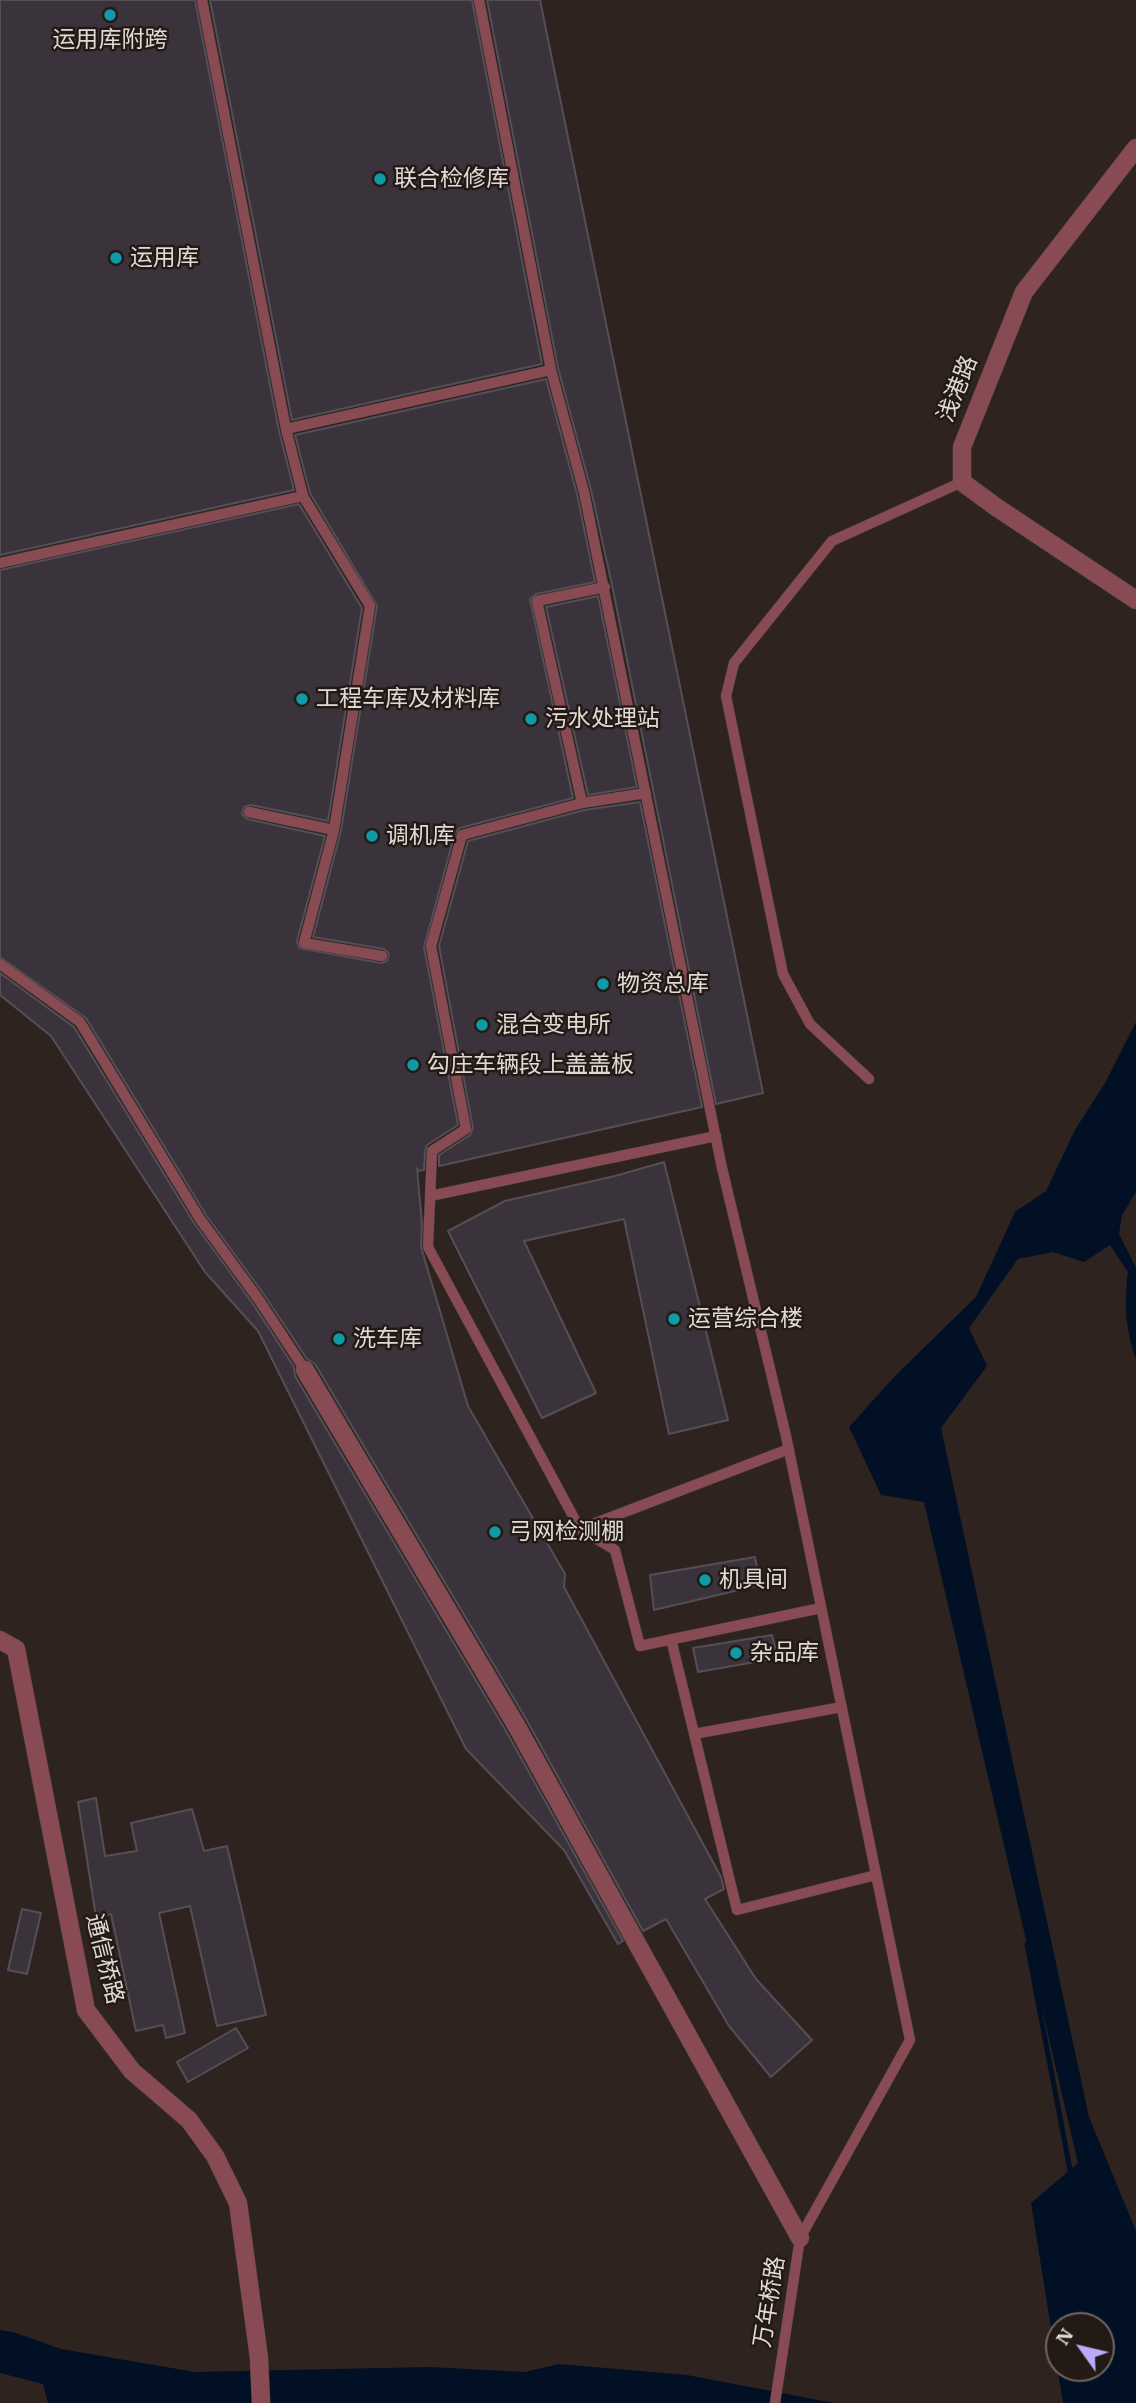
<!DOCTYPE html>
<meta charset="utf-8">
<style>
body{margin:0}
#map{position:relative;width:1136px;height:2403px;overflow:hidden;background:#2e231f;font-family:"IBM Plex Serif",serif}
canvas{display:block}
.north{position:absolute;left:1045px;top:2312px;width:70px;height:70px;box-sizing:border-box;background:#241a15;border:2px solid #6f6662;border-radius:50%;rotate:304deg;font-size:19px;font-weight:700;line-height:28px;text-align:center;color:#e0d9d6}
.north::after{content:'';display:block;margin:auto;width:24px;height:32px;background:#b9aaf7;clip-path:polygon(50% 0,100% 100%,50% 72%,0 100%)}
</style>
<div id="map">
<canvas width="1136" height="2403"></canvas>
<div class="north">N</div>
</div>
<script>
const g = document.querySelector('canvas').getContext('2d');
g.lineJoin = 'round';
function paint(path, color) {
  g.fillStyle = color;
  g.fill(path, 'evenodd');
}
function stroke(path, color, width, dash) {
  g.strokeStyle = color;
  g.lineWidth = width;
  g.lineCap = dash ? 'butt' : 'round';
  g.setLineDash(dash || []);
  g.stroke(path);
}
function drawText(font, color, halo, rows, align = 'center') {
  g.font = font + ' "IBM Plex Serif","Noto Sans SC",serif';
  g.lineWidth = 5;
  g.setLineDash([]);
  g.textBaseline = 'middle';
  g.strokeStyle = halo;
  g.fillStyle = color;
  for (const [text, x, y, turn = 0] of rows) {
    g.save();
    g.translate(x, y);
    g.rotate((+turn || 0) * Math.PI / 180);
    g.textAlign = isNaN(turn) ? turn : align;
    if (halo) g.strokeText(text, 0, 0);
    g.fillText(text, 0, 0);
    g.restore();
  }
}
const water = new Path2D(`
 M1136,1022V1192L1122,1215L1119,1234L1136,1268V1359C1125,1327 1124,1305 1128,1272L1110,1245L1084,1262L1053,1252L1018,1259L969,1328L987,1366L941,1428L1089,2117L1136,2231V2403H1063L1031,2203L1078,2163L924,1502L881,1495L849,1427L895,1376L976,1297L1015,1212L1046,1191L1075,1130L1105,1083ZM1059,2326H1101V2368H1059Z
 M0,2330L13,2332L61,2349L195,2372L429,2367L525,2372L559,2364L687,2375L834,2403H48L43,2384L0,2373Z`);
const stream = new Path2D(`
 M1027,1944L1071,2175`);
const building = new Path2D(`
 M0,0H195L279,431L294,490L0,555Z
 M210,0H472L542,364L292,420Z
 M487,0H540L763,1093L716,1104L612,585L591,490L558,368Z
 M546,379L577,494L595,582L536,594L530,599L573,798L460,828L455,833L424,947L458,1125L427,1145L425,1151L424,1170L418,1171L417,1168L422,1224L421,1247L468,1406L565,1574L564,1587L721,1877L724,1889L705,1899L756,1979L812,2040L771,2077L729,2026L666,1919L643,1931L526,1719L315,1364L307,1359L265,1296L206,1215L86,1018L0,957V570L299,504L362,608L328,821L251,805L244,807L242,814L247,819L325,836L297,941L299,948L381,963L387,961L389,954L384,949L313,937L341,831L377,606L310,493L295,435Z
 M598,596L637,787L588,795L546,607Z
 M640,802L702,1107L439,1166V1155L470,1135L473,1128L439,946L468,841L584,810Z
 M0,973L74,1027L194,1223L253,1304L294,1367L295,1376L506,1731L623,1941L618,1944L564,1850L466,1749L258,1331L205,1272L51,1036L0,995Z
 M664,1162L728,1420L669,1434L624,1219L524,1241L596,1393L542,1418L448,1231L505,1201L615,1176Z
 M755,1557L760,1585L654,1610L650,1575Z
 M772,1635L778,1658L698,1672L693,1648Z
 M96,1798L105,1856L137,1851L131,1823L192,1809L204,1851L227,1846L266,2015L217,2026L190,1906L159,1913L185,2033L166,2038L163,2025L136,2031L111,1914L96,1917L78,1802Z
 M22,1909L41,1913L27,1974L8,1970Z
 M236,2028L248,2048L188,2082L177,2062Z`);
const service = new Path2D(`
 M202,0L286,429L303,496L370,606L334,830
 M551,370L584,492L722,1168L786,1436L910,2040L800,2238L775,2403
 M286,429L551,370L479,0
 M0,563L303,496
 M646,793L582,803L462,835L431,946L466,1129L432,1151L428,1247L580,1529L789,1449
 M582,803L537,601L605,587
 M249,812L334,830L304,943L382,956
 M0,964L80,1022L200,1219L259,1300L305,1370
 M869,1079L810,1024L783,974L726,696L734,663L832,541L962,482
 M430,1196L716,1136
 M580,1529L615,1550L640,1646L821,1608
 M671,1639L737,1910L876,1875
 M694,1734L842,1707`);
const minor = new Path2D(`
 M1136,148L1024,292L962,447V482L996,507L1136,600
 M305,1370L516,1725L800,2238
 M0,1640L16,1649L86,2010L132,2071L189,2120L215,2156L238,2203L259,2358L261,2403`);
const markers = [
 [110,15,7,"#0f9aa8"],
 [380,179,7,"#0f9aa8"],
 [116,258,7,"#0f9aa8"],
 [302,699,7,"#0f9aa8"],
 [531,719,7,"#0f9aa8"],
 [372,836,7,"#0f9aa8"],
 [603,984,7,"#0f9aa8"],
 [482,1025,7,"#0f9aa8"],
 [413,1065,7,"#0f9aa8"],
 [674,1319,7,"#0f9aa8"],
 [339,1339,7,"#0f9aa8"],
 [495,1532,7,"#0f9aa8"],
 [705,1580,7,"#0f9aa8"],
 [736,1653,7,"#0f9aa8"]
];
const poiNames = [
 ["运用库附跨",110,40,"center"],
 ["联合检修库",394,179],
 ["运用库",130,258],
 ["工程车库及材料库",316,699],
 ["污水处理站",545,719],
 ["调机库",386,836],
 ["物资总库",617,984],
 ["混合变电所",496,1025],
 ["勾庄车辆段上盖盖板",427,1065],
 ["运营综合楼",688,1319],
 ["洗车库",353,1339],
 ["弓网检测棚",509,1532],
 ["机具间",719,1580],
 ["杂品库",750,1653]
];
const streetNames = [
 ["浅港路",958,389,-68],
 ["通信桥路",104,1959,76],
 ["万年桥路",770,2302,-81]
];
paint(water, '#011024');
stroke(stream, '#011024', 5);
paint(building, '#3b333c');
stroke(building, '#564e57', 2);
stroke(service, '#4a403c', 11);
stroke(minor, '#4a403c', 19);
stroke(service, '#884b54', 10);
stroke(minor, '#884b54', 18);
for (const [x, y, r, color] of markers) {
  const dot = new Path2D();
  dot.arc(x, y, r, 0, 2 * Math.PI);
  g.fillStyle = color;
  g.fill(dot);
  stroke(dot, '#241a15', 2.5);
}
drawText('23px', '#e0d9d6', '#241a15', poiNames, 'left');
drawText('23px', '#e0d9d6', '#241a15', streetNames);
</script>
